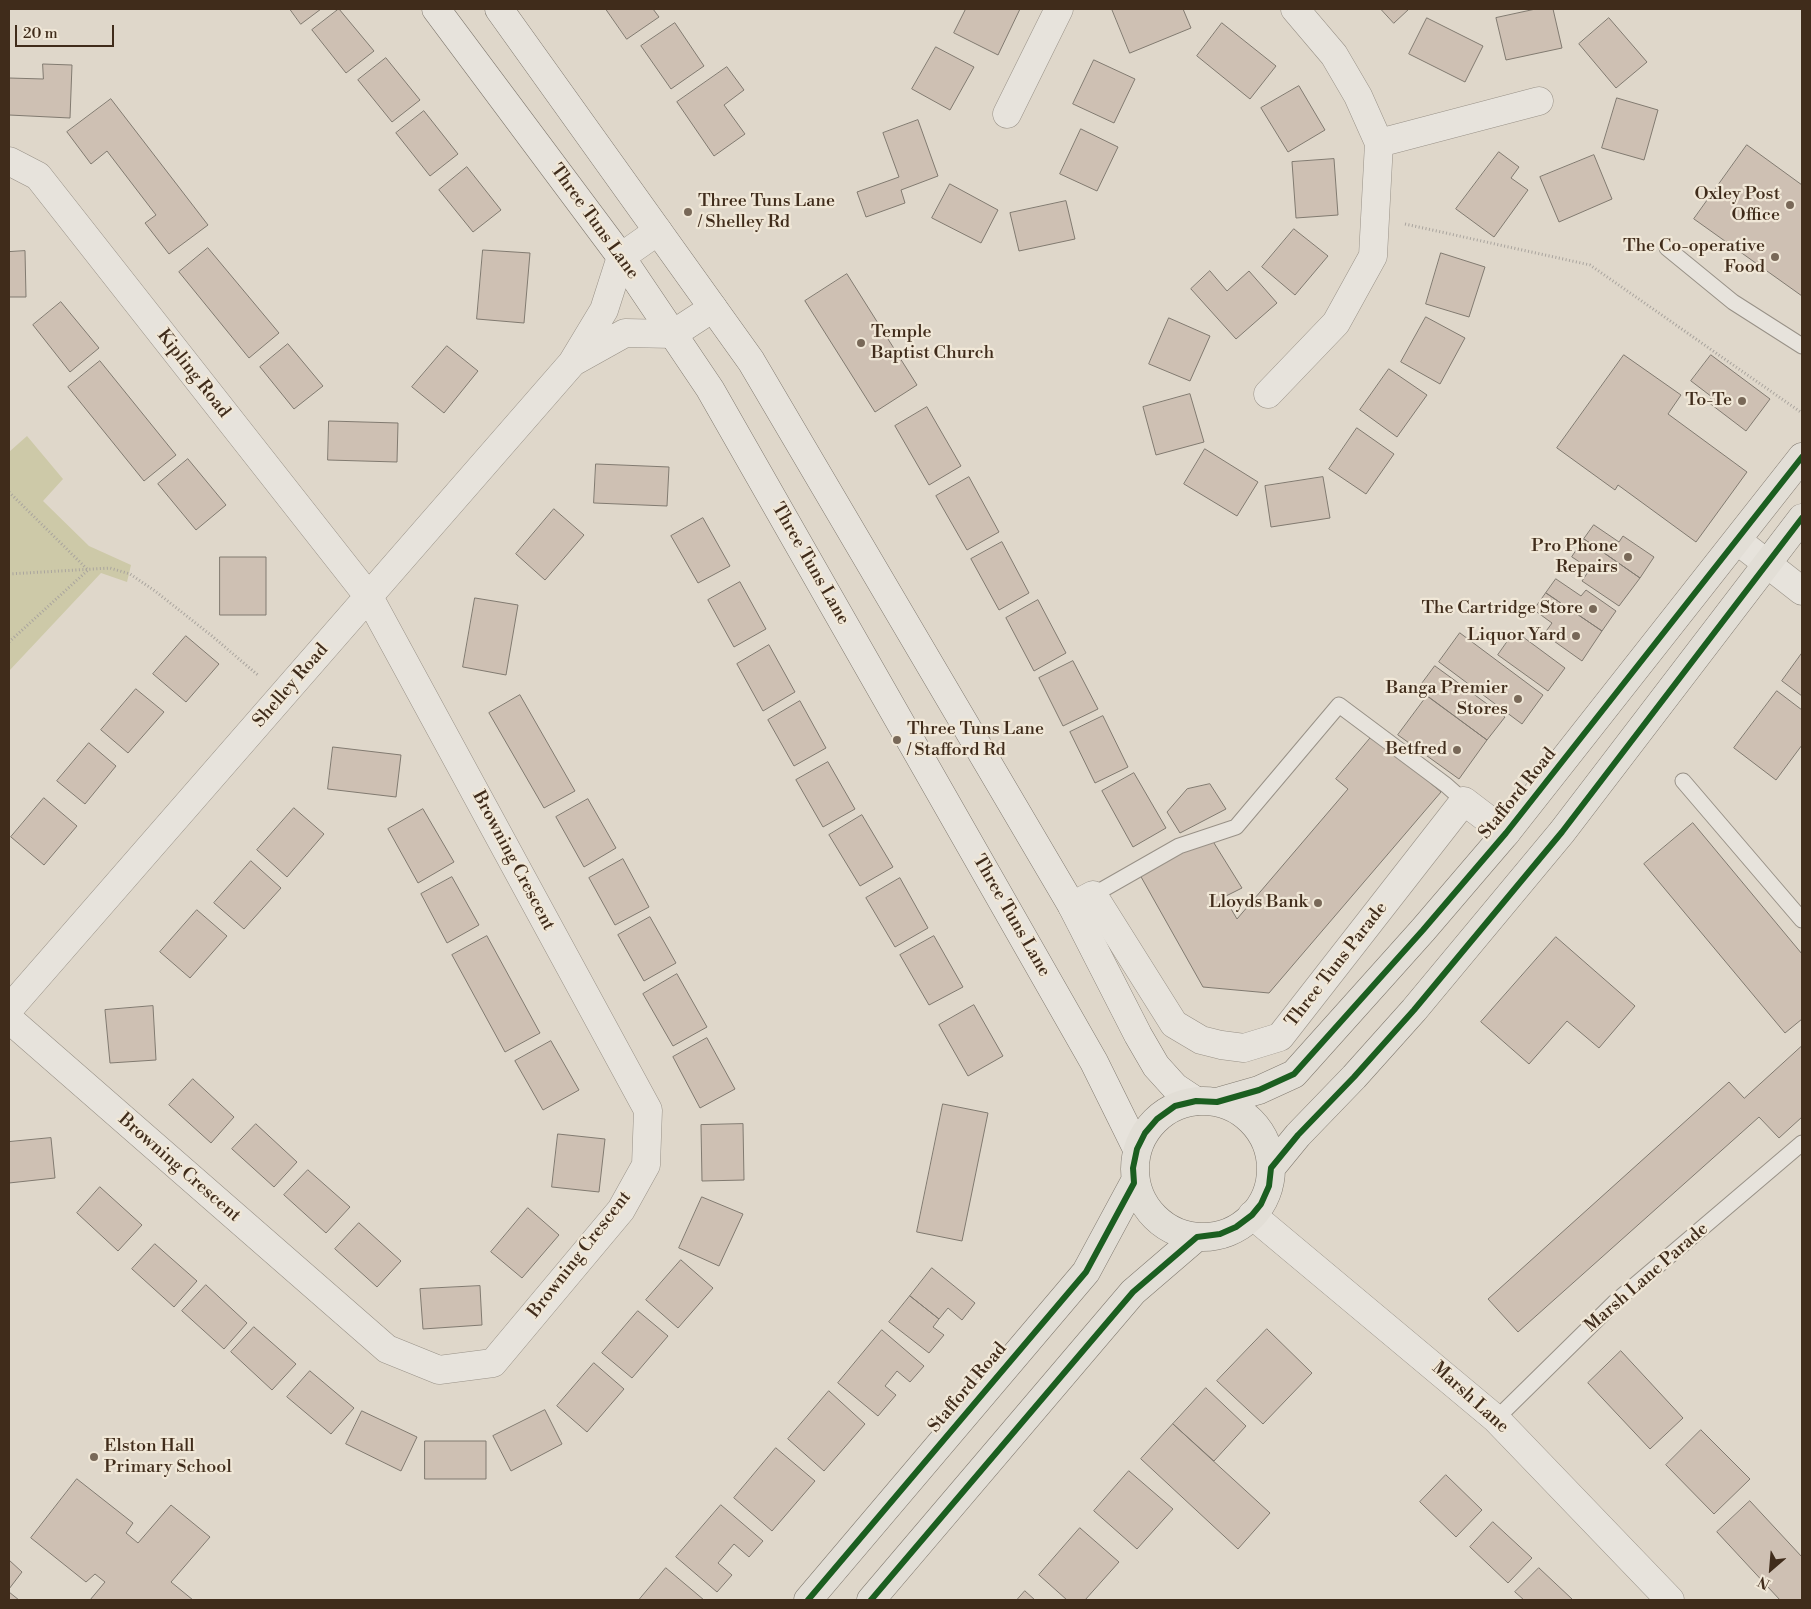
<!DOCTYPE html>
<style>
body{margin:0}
#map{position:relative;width:1811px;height:1609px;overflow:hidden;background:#dfd7ca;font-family:"Libre Bodoni",serif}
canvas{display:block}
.frame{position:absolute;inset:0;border:10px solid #402c1b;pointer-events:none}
.north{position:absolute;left:1746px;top:1544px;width:50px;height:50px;-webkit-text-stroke:4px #f0e7d7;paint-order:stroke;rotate:207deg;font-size:14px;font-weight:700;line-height:20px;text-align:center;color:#402c1b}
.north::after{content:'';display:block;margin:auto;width:18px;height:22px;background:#402c1b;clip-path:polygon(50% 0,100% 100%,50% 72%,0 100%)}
.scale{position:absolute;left:15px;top:25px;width:99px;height:22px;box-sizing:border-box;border:2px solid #402c1b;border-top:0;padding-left:6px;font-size:15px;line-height:18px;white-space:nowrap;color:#402c1b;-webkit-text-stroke:4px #f0e7d7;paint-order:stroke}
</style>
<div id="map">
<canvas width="1811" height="1609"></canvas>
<div class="frame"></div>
<div class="north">N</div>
<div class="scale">20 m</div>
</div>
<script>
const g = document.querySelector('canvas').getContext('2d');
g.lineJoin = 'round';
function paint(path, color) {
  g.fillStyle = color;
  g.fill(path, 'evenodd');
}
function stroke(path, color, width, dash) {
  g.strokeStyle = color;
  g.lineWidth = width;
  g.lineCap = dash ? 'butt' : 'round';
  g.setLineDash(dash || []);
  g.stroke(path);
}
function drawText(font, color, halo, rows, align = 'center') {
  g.font = font + ' "Libre Bodoni",serif';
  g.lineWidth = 4.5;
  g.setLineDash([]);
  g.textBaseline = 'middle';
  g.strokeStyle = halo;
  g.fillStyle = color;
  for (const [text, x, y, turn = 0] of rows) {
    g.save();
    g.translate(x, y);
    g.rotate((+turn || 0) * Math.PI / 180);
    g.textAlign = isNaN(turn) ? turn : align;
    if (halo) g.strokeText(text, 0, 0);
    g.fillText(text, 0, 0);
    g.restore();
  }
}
const green = new Path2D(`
 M27,436L63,479L43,501L89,546L131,565L127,582L101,573L9,671V452Z`);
const building = new Path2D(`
 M290,9H321L301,24Z
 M339,9L374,51L346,73L312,30Z
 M606,9H653L659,17L627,39Z
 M966,9H1020L998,55L954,33Z
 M1112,9H1183L1191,28L1130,53Z
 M1381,9H1409L1394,23Z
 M1536,9H1553L1562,48L1506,60L1496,18Z
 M1427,18L1483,46L1465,82L1409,54Z
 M1609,18L1647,62L1616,88L1579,44Z
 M675,23L704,66L671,89L641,46Z
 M1222,23L1276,66L1250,99L1197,56Z
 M936,47L974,67L950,110L912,89Z
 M386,58L420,100L392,122L358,80Z
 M1094,60L1135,79L1114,123L1073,104Z
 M43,64L72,65L70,118L9,115V78L43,79Z
 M727,67L744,90L724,105L745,134L714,156L677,102Z
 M1299,86L1325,130L1288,152L1261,108Z
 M1617,98L1658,110L1644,160L1602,148Z
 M111,99L208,225L169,254L145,223L156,215L107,151L91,164L67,132Z
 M424,111L458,154L430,176L396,133Z
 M918,120L938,176L901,190L905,203L866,217L857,192L899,177L883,133Z
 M1081,129L1118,147L1097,191L1060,174Z
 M1747,145L1802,185V296L1694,219Z
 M1499,152L1519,167L1511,178L1528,190L1494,237L1456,209Z
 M1594,155L1612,199L1559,222L1540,177Z
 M1334,159L1338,215L1296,218L1292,162Z
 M467,167L501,210L473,232L439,190Z
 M950,184L998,210L981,243L932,218Z
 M1066,201L1075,239L1019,251L1010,213Z
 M1294,229L1328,256L1295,295L1262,267Z
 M208,248L279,333L249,358L179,272Z
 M483,250L530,253L524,323L477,319Z
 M25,251L26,297H9V252Z
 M1441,253L1485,267L1469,317L1426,304Z
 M1210,271L1227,291L1249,271L1277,303L1236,339L1191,289Z
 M847,274L917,385L875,412L805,301Z
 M61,302L99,348L70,372L33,325Z
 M1426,317L1465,338L1440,384L1401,362Z
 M1169,318L1210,336L1190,381L1149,364Z
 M288,344L323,386L294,409L260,367Z
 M447,346L478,371L444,413L412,387Z
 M1624,355L1681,395L1668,414L1747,472L1696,542L1618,485L1615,490L1557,448Z
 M1711,355L1770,399L1746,431L1708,402L1712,397L1691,381Z
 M100,361L176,455L144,481L68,387Z
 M1389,369L1427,395L1397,437L1360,410Z
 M1190,394L1204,442L1156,455L1143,407Z
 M927,407L961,466L929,485L895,426Z
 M329,421L398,423L397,462L328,460Z
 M1357,428L1394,454L1366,494L1329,469Z
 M1205,449L1258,482L1237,516L1184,484Z
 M188,459L226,505L196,530L158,484Z
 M596,464L669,467L667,506L594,503Z
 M969,477L999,532L967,550L936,496Z
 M1323,477L1330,518L1271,527L1265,486Z
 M554,509L584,535L545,580L516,554Z
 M703,518L730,566L698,583L671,536Z
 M1594,525L1619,542L1623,536L1654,557L1640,578L1584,539Z
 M1584,539L1640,578L1619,606L1582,581L1590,569L1572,557Z
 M1002,542L1029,593L999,610L971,559Z
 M220,557H266V615H220Z
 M1556,579L1581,596L1586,590L1616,611L1602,631L1546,593Z
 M740,582L766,629L734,647L708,600Z
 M1546,593L1602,631L1582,661L1544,634L1552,623L1534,610Z
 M475,598L518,605L506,675L463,667Z
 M1038,600L1066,653L1034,671L1006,618Z
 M1515,631L1565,668L1548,691L1498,655Z
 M1460,633L1543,695L1522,724L1439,662Z
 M186,636L219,664L186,702L153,674Z
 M769,645L795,692L763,711L737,664Z
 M1802,653V696L1782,681Z
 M1073,661L1098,709L1063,726L1039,678Z
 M1435,666L1505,717L1487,740L1418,689Z
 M136,689L164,712L128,753L101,730Z
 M1777,691L1802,710V745L1776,780L1734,748Z
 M520,695L575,791L544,808L489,713Z
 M1427,696L1487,740L1459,779L1398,735Z
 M800,701L826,748L794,766L768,720Z
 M1103,716L1128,767L1095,783L1070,732Z
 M1373,735L1441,792L1269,993L1203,987L1140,875L1209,835L1242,888L1224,897L1237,919L1348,789L1336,779Z
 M89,743L116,766L85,804L57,781Z
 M333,747L401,755L396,797L328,789Z
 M828,762L855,809L823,827L796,780Z
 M1134,773L1166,828L1133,847L1102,791Z
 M1210,784L1226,809L1180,833L1167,812L1187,789Z
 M44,798L77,826L44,865L11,837Z
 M588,799L616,848L584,867L556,817Z
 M294,808L324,834L287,877L257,850Z
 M423,809L454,862L418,883L388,829Z
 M862,815L893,867L860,886L829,835Z
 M1693,823L1802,954V1019L1785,1033L1644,864Z
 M623,859L649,907L615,925L589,878Z
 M251,861L281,888L244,929L214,903Z
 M452,877L479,925L447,943L421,894Z
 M900,878L928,928L895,947L866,898Z
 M197,910L227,936L190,978L160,952Z
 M650,917L676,963L644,981L618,935Z
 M487,936L540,1033L505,1052L452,955Z
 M934,936L963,987L929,1005L900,955Z
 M1556,937L1635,1006L1599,1048L1567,1021L1529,1064L1481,1022Z
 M677,974L707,1027L673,1046L643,994Z
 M974,1005L1003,1056L968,1076L939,1025Z
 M153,1006L156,1060L110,1063L105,1010Z
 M707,1038L735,1089L700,1108L673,1057Z
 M551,1041L579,1090L543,1110L515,1061Z
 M1802,1046V1117L1779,1138L1759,1117L1518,1332L1488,1299L1729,1082L1744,1098Z
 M193,1079L234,1117L211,1143L169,1105Z
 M943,1104L988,1113L962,1241L917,1232Z
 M256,1124L297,1162L274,1187L232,1149Z
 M743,1124L744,1180L702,1181L701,1125Z
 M558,1134L605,1139L599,1192L552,1187Z
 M51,1138L55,1178L9,1183V1142Z
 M308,1170L350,1207L326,1233L284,1195Z
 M100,1187L142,1225L118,1251L77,1213Z
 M702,1197L743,1214L719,1266L679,1248Z
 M528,1208L559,1235L522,1278L491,1252Z
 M359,1223L401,1261L377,1287L335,1249Z
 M155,1244L197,1281L174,1307L132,1269Z
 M681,1260L713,1288L678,1328L646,1300Z
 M932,1268L975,1303L962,1320L948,1308L939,1319L910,1296Z
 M206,1285L247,1323L224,1349L182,1311Z
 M480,1286L482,1325L423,1329L420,1289Z
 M910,1296L939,1319L933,1327L944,1335L929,1353L889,1322Z
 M638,1311L668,1336L632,1378L602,1353Z
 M254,1327L296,1364L272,1390L231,1352Z
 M1267,1329L1312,1373L1263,1424L1217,1381Z
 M882,1330L924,1366L910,1382L897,1371L885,1386L896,1395L878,1416L838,1383Z
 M1621,1351L1683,1418L1650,1449L1588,1383Z
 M594,1363L624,1389L587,1432L557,1406Z
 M310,1371L354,1408L331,1434L287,1397Z
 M1206,1388L1246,1426L1214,1461L1173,1424Z
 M829,1391L865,1424L824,1471L788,1439Z
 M545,1410L562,1444L511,1471L493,1436Z
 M362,1411L417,1437L401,1471L346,1444Z
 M1173,1424L1270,1513L1238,1549L1141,1459Z
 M1701,1430L1750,1479L1714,1514L1666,1465Z
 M425,1441H486V1479H425Z
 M776,1448L815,1481L772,1531L734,1498Z
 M1129,1471L1173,1509L1137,1549L1094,1511Z
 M1446,1475L1482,1510L1456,1537L1420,1502Z
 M77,1479L133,1523L126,1533L138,1543L171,1505L210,1537L171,1582L193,1600H90L105,1582L95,1574L86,1582L31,1538Z
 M1750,1501L1802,1557V1600H1780L1717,1532Z
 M721,1505L763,1541L749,1557L734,1544L718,1563L732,1575L717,1592L676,1557Z
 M1493,1522L1532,1558L1508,1583L1470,1547Z
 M1080,1528L1119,1562L1085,1600H1067L1039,1575Z
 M9,1560L22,1572L9,1589Z
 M666,1568L704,1600H639Z
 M1539,1568L1572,1599L1570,1600H1524L1515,1592Z
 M1025,1591L1035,1600H1017Z
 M9,1592L19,1600H9Z`);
const path = new Path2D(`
 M1405,224L1590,265L1802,413
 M9,492L88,570L9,642
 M9,574L110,568L130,574L155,591L212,636L259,676`);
const lane = new Path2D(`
 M1667,248L1733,302L1802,346
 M1683,781L1802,920
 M1093,895L1179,846L1236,827L1339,705L1446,785L1464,801
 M1496,1419L1614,1303L1802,1143`);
const street = new Path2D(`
 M1007,114L1059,9
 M1379,143L1539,101
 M9,161L38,176L369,597L648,1110L646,1165L621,1210L493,1363L439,1370L387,1349L9,1019
 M573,362L625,333L673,334L713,308
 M1268,394L1336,323L1373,256L1379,143L1358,96L1334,55L1295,9
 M1738,541L1802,591
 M1072,906L1093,895L1174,1024L1201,1040L1221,1045L1244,1048L1280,1037L1464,801L1506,833
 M9,1009L572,363L604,310L621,257L658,231
 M1252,1215L1496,1419L1670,1600`);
const secondary = new Path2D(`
 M436,9L621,257L710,389L1094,1062L1137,1149
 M499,9L751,361L1072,906L1138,1035L1156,1066L1175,1087L1196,1101`);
const highway = new Path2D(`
 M1135 1169a68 68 0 1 1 136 0a68 68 0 1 1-136 0Z
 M1217,1102L1259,1090L1294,1074L1423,930L1506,833L1802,457
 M1271,1168L1298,1135L1354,1077L1414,1010L1562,832L1802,518
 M808,1600L1086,1272L1134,1183
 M871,1600L1133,1292L1197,1237`);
const cycleway = new Path2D(`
 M808,1600L1086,1272L1134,1183L1133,1168L1137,1149L1145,1133L1157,1119L1175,1106L1196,1101L1217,1102L1259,1090L1294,1074L1423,930L1506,833L1802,457
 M871,1600L1133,1292L1197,1237L1220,1234L1236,1227L1252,1215L1261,1204L1269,1186L1271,1168L1298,1135L1354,1077L1414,1010L1562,832L1802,518`);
const markers = [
 [1790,205,5,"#786858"],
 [688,212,5,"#786858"],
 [1775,257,5,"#786858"],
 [861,343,5,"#786858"],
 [1742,401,5,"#786858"],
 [1628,557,5,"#786858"],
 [1593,609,5,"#786858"],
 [1576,636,5,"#786858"],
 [1518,699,5,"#786858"],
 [897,740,5,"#786858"],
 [1457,750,5,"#786858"],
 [1318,903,5,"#786858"],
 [94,1457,5,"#786858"]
];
const poiNames = [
 ["Oxley Post",1780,195],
 ["Office",1780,216],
 ["Three Tuns Lane",698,202,"left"],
 ["/ Shelley Rd",698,223,"left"],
 ["The Co-operative",1765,247],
 ["Food",1765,268],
 ["Temple",871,333,"left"],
 ["Baptist Church",871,354,"left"],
 ["To-Te",1732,401],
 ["Pro Phone",1618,547],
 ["Repairs",1618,568],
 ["The Cartridge Store",1583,609],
 ["Liquor Yard",1566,636],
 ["Banga Premier",1508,689],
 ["Stores",1508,710],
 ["Three Tuns Lane",907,730,"left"],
 ["/ Stafford Rd",907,751,"left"],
 ["Betfred",1447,750],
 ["Lloyds Bank",1308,903],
 ["Elston Hall",104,1447,"left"],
 ["Primary School",104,1468,"left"]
];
const streetNames = [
 ["Three Tuns Lane",594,222,54],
 ["Kipling Road",193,374,52],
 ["Three Tuns Lane",810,564,60],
 ["Shelley Road",291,686,-49],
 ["Stafford Road",1518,794,-51],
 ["Browning Crescent",513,861,62],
 ["Three Tuns Lane",1011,916,60],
 ["Three Tuns Parade",1337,965,-52],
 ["Browning Crescent",179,1168,41],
 ["Browning Crescent",580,1255,-52],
 ["Marsh Lane Parade",1647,1278,-41],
 ["Stafford Road",968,1388,-50],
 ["Marsh Lane",1470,1398,42]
];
paint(green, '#cdc9a8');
paint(building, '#cec0b3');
stroke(building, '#817a70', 1);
stroke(lane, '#989187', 17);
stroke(street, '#989187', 29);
stroke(secondary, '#817a70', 29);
stroke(highway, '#817a70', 29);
stroke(path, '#a9a49e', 3, [1, 2.5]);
stroke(lane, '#e7e3dc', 15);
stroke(street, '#e7e3dc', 28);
stroke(secondary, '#e7e3dc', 28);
stroke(highway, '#e2ded6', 28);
stroke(cycleway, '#1b5e20', 6);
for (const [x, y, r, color] of markers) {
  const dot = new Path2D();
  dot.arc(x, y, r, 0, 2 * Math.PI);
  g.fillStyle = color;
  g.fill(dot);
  stroke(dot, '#f0e7d7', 2);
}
drawText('18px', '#402c1b', '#f0e7d7', poiNames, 'right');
drawText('18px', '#402c1b', '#f0e7d7', streetNames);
</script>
